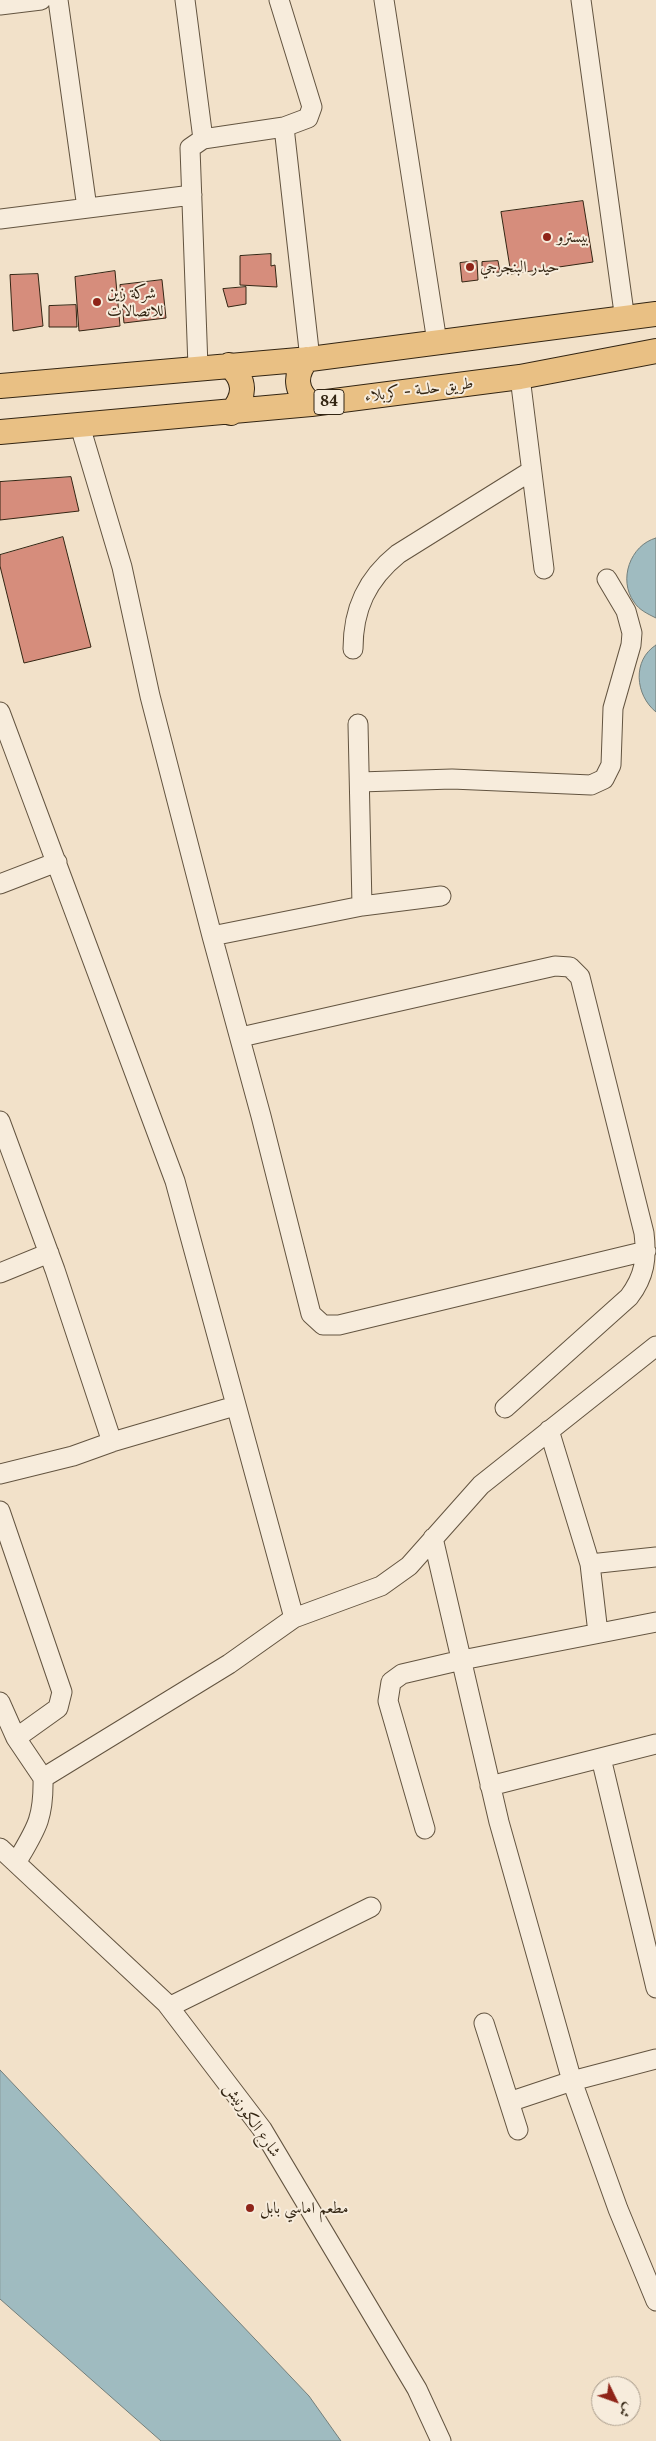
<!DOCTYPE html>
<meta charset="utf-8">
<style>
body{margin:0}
#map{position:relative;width:656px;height:2441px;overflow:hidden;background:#f2e1c9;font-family:"Libre Caslon Text",Amiri,serif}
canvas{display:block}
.north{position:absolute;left:591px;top:2376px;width:50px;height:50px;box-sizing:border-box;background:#f7ecdc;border:1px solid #a99c8c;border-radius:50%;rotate:132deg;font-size:14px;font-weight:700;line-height:20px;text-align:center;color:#332513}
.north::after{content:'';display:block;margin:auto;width:18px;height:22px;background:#8f2418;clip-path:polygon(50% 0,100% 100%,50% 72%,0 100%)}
</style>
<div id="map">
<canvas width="656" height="2441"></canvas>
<div class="north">ش</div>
</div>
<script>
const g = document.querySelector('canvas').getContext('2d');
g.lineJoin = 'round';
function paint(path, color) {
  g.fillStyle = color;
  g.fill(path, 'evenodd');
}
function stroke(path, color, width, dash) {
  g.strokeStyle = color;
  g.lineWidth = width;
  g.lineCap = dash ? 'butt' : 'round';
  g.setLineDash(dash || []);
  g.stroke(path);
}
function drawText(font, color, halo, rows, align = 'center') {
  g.font = font + ' "Libre Caslon Text",Amiri,serif';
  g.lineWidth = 4;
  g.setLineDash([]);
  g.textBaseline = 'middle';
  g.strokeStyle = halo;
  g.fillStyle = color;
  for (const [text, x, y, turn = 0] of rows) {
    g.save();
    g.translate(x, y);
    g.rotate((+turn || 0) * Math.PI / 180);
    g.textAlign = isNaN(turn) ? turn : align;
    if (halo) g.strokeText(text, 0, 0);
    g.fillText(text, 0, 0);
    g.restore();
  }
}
const water = new Path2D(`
 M656,538V618C648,614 639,610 634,602C618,580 630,545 656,538Z
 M656,645V712C635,695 632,660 656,645Z
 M0,2070L309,2396L341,2441H161L0,2299Z`);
const building = new Path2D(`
 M583,201L593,262L511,274L501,212Z
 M271,254V266L275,265L277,287L240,285V256Z
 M477,261L478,280L462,282L460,263Z
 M498,261L500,272L482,273V262Z
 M115,271L120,326L79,331L75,277Z
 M38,274L43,326L13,331L10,275Z
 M162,280L166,318L124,323L120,285Z
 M246,287V304L228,307L223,289Z
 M76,305L77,327H49V306Z
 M71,477L79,511L0,520V482Z
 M63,537L91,647L24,663L0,566V555Z`);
const minor = new Path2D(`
 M58,0L87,208
 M185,0L203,139
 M384,0L437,342
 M581,0L625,320
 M0,5L41,0
 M284,127L310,359
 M0,219L192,195
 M198,367L190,148L203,139L284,127L308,118L312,107L279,0
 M520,377L544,569
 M80,426L122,567L150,696L212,936L261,1116L311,1314L323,1325H339L646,1251
 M353,649C353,609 367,579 398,554L531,471
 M0,712L175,1181L294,1618
 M358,724L362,906
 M360,782L452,779L591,785L604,779L611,765L613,708L631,645L632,633L626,611L607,579
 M0,884L57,862
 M212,936L362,906L441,896
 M241,1037L555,966L570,967L580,977L644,1233C647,1258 645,1276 629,1297L505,1408
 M0,1121L55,1270L112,1442
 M0,1273L49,1253
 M549,1430L590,1564L598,1633
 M0,1474L73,1456L112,1442L235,1406
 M0,1511L62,1692L58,1708L16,1738
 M433,1538L499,1822L572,2081L618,2209L656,2301
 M590,1564L656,1557
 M0,1702L16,1738L43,1778
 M601,1758L656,1988
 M490,1786L656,1744
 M425,1829L388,1701L391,1682L402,1674L462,1660L656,1622
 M0,1848L166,2003L262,2129L417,2389L441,2441
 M16,1863C36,1829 44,1819 43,1778L229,1664L294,1618L381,1586L409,1566L481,1485L656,1346
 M169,2007L371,1907
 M484,2023L518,2130
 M509,2102L572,2081L656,2059`);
const major = new Path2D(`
 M307,359C294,375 295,391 311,404
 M229,365C246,380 246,396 231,413
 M0,386L310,359L656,314
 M0,432L311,404L520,377L656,351`);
const markers = [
 [547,237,5,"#8f2418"],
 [470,267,5,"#8f2418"],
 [97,302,5,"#8f2418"],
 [250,2208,5,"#8f2418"]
];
const shields = [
 [329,402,30]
];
const shieldNames = [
 ["84",329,402]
];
const poiNames = [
 ["بيسترو",557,237],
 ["حيدر البنجرجي",480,267],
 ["شركة زين",107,293],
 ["للاتصالات",107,311],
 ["مطعم اماسي بابل",260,2208]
];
const streetNames = [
 ["طريق حلــة - كربلاء",419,390,-7],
 ["شارع الكورنيش",252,2120,55]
];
paint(water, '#9fbbc0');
stroke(water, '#747f7b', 1);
paint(building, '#d68d7c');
stroke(building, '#332513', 1);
stroke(minor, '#635440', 21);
stroke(major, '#332513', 26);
stroke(minor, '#f7ecdc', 19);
stroke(major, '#e9c084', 24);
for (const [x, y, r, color] of markers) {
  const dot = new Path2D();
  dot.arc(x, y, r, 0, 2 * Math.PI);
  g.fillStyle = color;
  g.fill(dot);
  stroke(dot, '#f7ecdc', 2);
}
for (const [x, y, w] of shields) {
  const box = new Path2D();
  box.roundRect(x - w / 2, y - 12.5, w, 25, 4);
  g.fillStyle = '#f7ecdc';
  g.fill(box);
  stroke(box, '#332513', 1);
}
drawText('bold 15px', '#332513', null, shieldNames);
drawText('16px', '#332513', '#f7ecdc', poiNames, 'left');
drawText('16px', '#332513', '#f7ecdc', streetNames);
</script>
